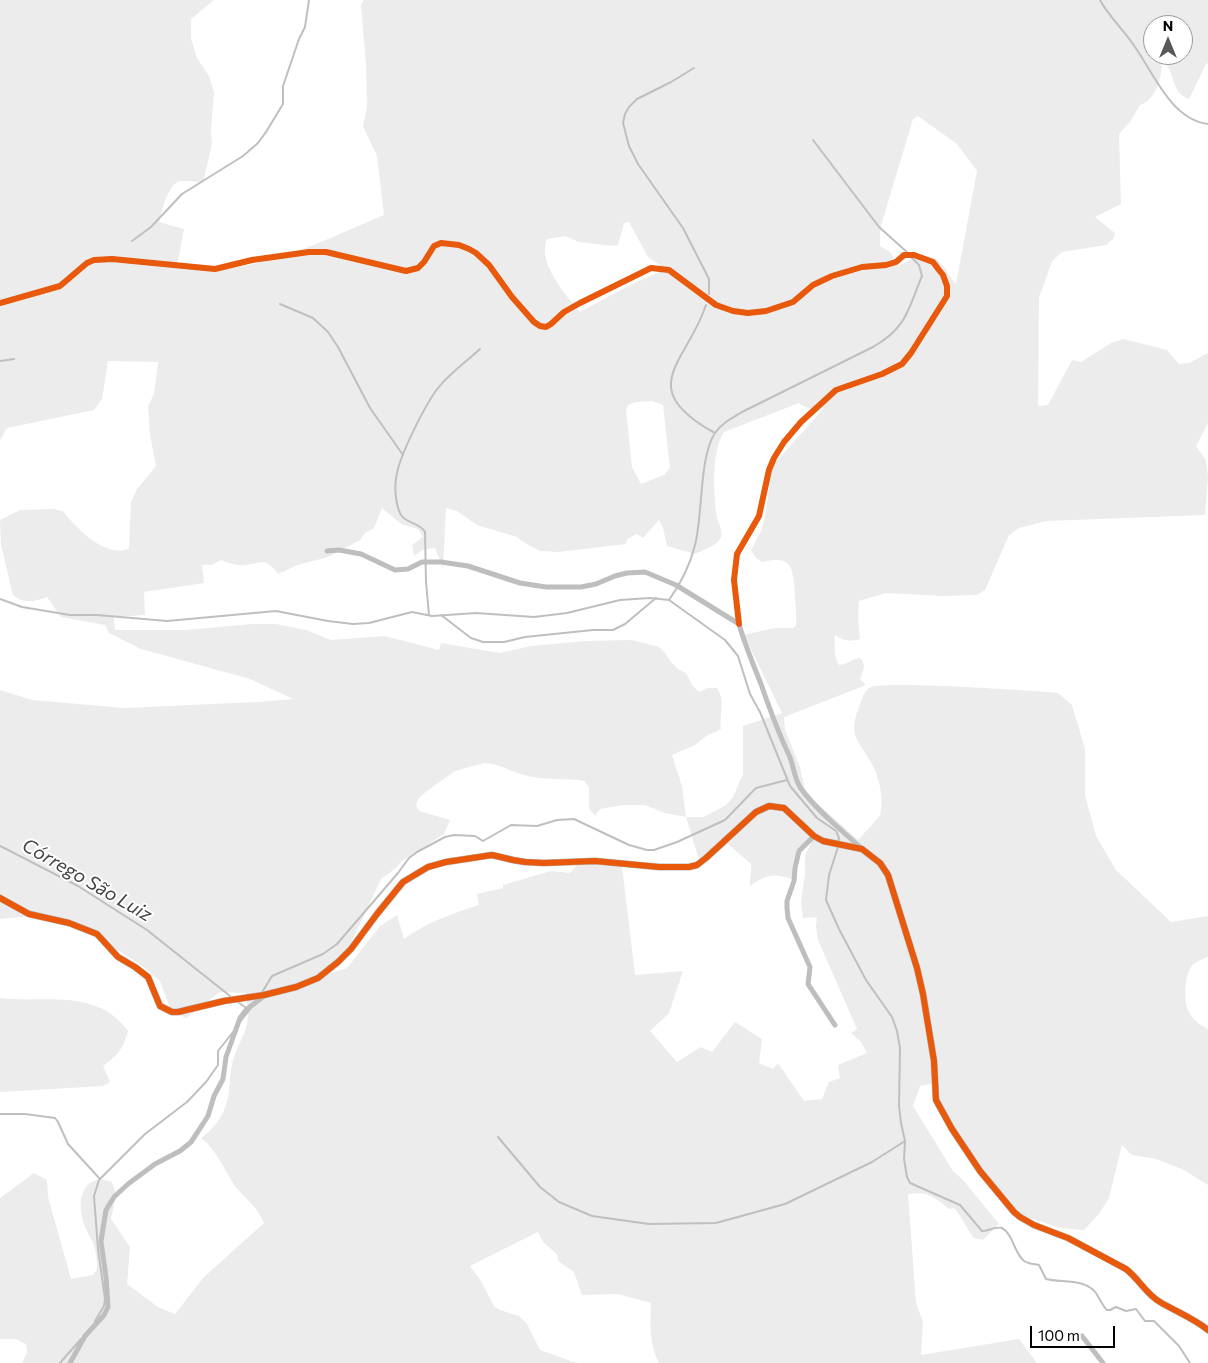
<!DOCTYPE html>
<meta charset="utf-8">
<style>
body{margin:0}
#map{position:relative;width:1208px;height:1363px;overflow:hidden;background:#fff;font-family:Commissioner,sans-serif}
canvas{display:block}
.north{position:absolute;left:1143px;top:15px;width:50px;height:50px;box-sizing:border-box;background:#fff;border:1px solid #999;border-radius:50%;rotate:0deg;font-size:14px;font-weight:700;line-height:20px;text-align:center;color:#000}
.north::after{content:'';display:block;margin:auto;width:18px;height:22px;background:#595959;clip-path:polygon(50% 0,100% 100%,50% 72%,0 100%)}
.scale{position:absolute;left:1030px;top:1326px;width:85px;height:22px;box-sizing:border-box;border:2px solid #000;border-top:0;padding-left:6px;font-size:15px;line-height:18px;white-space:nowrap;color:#000;-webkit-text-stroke:4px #fff;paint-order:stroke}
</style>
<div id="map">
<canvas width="1208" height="1363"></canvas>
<div class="north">N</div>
<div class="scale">100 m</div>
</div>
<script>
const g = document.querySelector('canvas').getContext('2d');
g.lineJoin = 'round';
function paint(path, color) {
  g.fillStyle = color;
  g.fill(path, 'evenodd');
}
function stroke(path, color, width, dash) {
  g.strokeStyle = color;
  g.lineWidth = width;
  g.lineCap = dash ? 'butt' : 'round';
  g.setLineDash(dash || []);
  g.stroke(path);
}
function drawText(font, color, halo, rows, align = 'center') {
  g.font = font + ' Commissioner,sans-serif';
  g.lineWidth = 4;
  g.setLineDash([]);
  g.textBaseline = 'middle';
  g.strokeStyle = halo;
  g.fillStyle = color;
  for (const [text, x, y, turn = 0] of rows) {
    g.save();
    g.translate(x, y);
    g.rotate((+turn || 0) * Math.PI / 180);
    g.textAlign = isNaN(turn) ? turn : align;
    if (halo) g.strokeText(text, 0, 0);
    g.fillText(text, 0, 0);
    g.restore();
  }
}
const green = new Path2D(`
 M0,0H214L191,19V38L197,58L209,76L214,92L211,130L212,144L203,183C196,182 189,180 182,181C168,181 162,211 159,222L184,229L177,266C186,267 197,270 207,270C270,268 327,239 384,215L377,156L363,126L367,107L366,64L361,5L364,0H1208V63L1206,64L1189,99C1170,93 1176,71 1162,60C1162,76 1157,100 1140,105L1130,122L1119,134L1121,204L1095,217L1115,233L1113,239L1106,245L1062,252L1052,261L1039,298L1038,406L1048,405L1072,360L1081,362L1111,343L1123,339L1167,350L1179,364L1189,363L1208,353V423L1196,446L1206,460L1208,477L1205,515L1046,521L1019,528L1009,535L985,590L977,595L941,596L886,593L859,601L858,618L860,639C850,642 843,641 835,635C835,645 833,655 839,665C846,665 852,659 860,658C867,665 863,671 860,679L866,685L784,717L785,730L800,767L805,789L816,802L858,840C861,837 879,817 880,815C884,800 880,780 873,766C862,743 846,738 859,708C861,701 863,693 869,688C878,680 1034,691 1058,693L1072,705L1085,749V795L1096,836L1116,870L1171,922L1208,916V957C1203,959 1194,962 1191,967C1184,978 1183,1003 1190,1014C1193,1020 1202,1026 1208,1029V1185L1182,1169L1156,1159L1132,1155L1122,1145L1109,1198L1099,1214L1084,1230L1060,1228L1021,1215L949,1130L934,1083L920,1086L913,1106L953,1171L963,1180L999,1224L983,1240L974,1238C966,1228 962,1217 954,1208L949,1209C934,1197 929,1191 908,1194L916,1303L923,1322L921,1355L1019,1339L1037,1363H659C649,1344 650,1324 651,1303L618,1294L582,1295L574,1272L558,1261L557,1254L543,1242L538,1232L470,1266L481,1281L494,1306L500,1310L519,1316L527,1324L540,1350L577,1363H22L27,1352L26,1344L15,1339H0V1198L34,1173L47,1180L48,1197L71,1279L93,1275L97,1269C97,1261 96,1253 94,1245C92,1240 89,1236 87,1231C80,1217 76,1194 90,1183C98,1178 104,1179 112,1182L116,1195L111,1219L130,1247L127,1284L158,1307L175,1314L204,1277L264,1223C258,1208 245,1198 235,1186C224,1170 217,1150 201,1138C216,1128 228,1109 229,1090C230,1081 230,1072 232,1064C235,1050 244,1037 247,1024C249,1015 247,1003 246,993L220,992L186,1018L171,1011L160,981L142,966L95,935L42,915L0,919V690L32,700L124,708L258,702L293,699L250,679L141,649L109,633L105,625L61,617L47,597C35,602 23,604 13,595L1,545L0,520L20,510L53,509L63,511C75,527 107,560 129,548L131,502L137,489L156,466L150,435L148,406L154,394L158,362L108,361L102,399L94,410L7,428L0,440ZM1153,25H1183V55H1153ZM918,116L957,144L977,171L956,284C950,278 946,267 939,262C926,250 911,260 899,266L890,252L880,246V229L913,119ZM629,222L648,257L666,269L630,285L580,312C565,294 537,263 547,239L565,236L579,242L614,246L618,245L624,223ZM652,401L663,405L670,468L664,475L641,484L632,467L626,410L628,405L636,402ZM799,403C809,410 813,409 824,408L772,466L765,517L761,531L751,550L756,558L762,562C792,555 793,567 795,594C795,604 797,615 796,626L792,628H774L744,635L782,713L743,726V774L733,797L726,805L704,817H686L682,786L672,755L695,745L706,736L721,729C719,713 726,702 717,688H708L699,692L692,685L686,673L678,669L671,662L665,653L659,647L632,640L585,641L531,646L500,653L441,643L439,650L385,636L331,640L306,630L276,624H252L186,630H115L114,617L145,615L144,592L204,583L202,565H212L221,560C229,563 236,566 245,565C263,563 265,557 278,574L298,565L328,557L360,540L365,533L374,528L382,508L401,524L418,529L423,537L412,545L414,556L422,550L435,548L443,568L446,508L457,511L477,525L517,537L528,545L540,551L559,552L626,544L627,539L637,534L643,538L659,520L663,528L667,546L695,554C703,550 717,546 721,537C723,529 717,521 716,514C714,491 711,452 724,432ZM484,763C502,764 516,775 533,777C550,780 567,778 584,781L589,787V808L595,816L600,809L624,805H645L665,813L686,817L700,863L707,860L728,844L751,864C752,872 749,878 750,886C768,874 771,873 792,879C793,864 797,854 806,842L811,843L805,855V874L801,901L803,918L817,917L816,927L818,940L857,1029L851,1033L861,1042L867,1053L838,1065L840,1078L829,1082L822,1099L804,1101L778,1063L773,1069L759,1063L762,1039L735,1022L712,1052L701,1047L677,1062L650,1031L669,1013L683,971L635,975L622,866L598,863L578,864L570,873L551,871L503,885V888L477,894L479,905C449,915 430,921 404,939L397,915L380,926L347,968L331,973L344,958L381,879L396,868L402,861L444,834L450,820L419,811L416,805L419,798L427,791L455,771Z
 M0,998C39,1003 82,991 115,1017C120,1021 124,1026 128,1031C123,1049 118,1055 103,1066L110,1082L103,1086L0,1092Z`);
const stream = new Path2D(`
 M1100,0C1109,17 1125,31 1135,47C1154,74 1171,119 1208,124
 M694,68L671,82L637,99L629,107L625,114L623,123L629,146L638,164L683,228L709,279V294
 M813,140L879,227L908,253
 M132,241L151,227L182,194L243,156L258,143L266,132L283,104V86L299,39L305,27L309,0
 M280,304L313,318L328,332L338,347L370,408L403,455
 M706,305C687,363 633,388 715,433
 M0,361L14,359
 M0,599L22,607L70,615H97L167,621L276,611L328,621L353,624L369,623L412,612L432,616L476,613L534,617L567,613L620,600L650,598L669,600L725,640L738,656L750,694L760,712L790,786L817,818L836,831L839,838L838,843
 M669,600C681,583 690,566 695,545C703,515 699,457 715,433C722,423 732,418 742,412L873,347C907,328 908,309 922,276L919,265L911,257
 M429,615L426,582L425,532C419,522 407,524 401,515C395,504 394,485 397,473C401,453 425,405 438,388C450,373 466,362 480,349
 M441,615L471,638L483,642H504L525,637L593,630H613L625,624L656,598
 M0,846L78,886L147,930L230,996
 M838,847L829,875L826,900L839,929L866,980L892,1017L897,1031L900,1048L899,1106L901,1123L905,1141L904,1159L907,1177L910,1183L960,1205L982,1231C987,1231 997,1226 1002,1228C1013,1234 1014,1253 1024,1261C1028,1264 1034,1264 1039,1265L1046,1279C1061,1283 1085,1278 1096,1293C1100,1299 1102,1305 1107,1310H1110L1116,1307L1126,1311L1136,1309L1145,1321H1154L1179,1346L1190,1363
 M261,994L272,976L323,954L337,944L398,873L409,858L417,852L445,837L454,835L475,836L483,841L511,825L537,826L557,820L574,819L629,845L647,850H654L677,842L725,820L756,788L787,780
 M238,1002L245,1007
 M240,1022L251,1008
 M0,1114H25L55,1118L58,1122L68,1144L100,1179
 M498,1137L540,1187L559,1202L592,1216L649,1224L716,1223L785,1204L872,1162L905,1141
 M95,1321L104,1306L105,1299L98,1249L94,1196L99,1180L145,1134L187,1102L206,1082L218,1065V1051L233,1032
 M60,1363L81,1339`);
const street = new Path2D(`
 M0,303L60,286L87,263L94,260L112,259L215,269L252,260L309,252H326L406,271L418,268L424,262L434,246L441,243L459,245L469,249L476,253L489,265L512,297L534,322L540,326L546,327L551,324L564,312L580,303L651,268L669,270L716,305L733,311L748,313L766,311L793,302L813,285L832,276L862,267L886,265L896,262L904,255H914L933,262L939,270L943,275L947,286V296L911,353L902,364L882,374L836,390L801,422L784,442L774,458L769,470L759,516L737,554L734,580L739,624
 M327,551L339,550L361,554L395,570L408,569L422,562H441L468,566L520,583L546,587H581L596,584L615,576L627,573L645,572L676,585L739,624C745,645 753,664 761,684C770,710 777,730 789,755C794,766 794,780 802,790C818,812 842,830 862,849
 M814,836L799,851L795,868L794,881L787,901V908L788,918L810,967L808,984L835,1025
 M1082,1336L1103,1363
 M70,1363L85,1336L104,1315L108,1307L106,1277L101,1241L106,1210L114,1197L128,1184L155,1164L180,1151L191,1142L195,1136L208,1116L214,1096L223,1079L226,1057L240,1018L246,1010L264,996`);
const secondary = new Path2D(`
 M0,898L29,914L69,923L97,934L118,957L135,967L148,977L160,1006L172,1012H178L224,1001L264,995L296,987L318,978L338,962L351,949L377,914L403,882L428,867L446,862L492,855L513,860L525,862L544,863L595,861L659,867H689L697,865L706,858L756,812L769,806L784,808L814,836L823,841L862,849L880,863L888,875L917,968L923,994L934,1061L936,1100L952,1129L980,1171L1014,1212L1020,1217L1034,1225L1068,1238L1126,1269C1139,1279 1146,1294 1160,1302C1177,1312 1193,1318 1208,1330`);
const cycleway = new Path2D(`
 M0,303L60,286L87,263L94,260L112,259L215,269L252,260L309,252H326L406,271L418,268L424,262L434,246L441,243L459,245L469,249L476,253L489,265L512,297L534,322L540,326L546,327L551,324L564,312L580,303L651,268L669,270L716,305L733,311L748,313L766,311L793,302L813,285L832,276L862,267L886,265L896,262L904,255H914L933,262L939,270L943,275L947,286V296L911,353L902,364L882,374L836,390L801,422L784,442L774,458L769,470L759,516L737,554L734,580L739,624
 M0,898L29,914L69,923L97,934L118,957L135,967L148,977L160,1006L172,1012H178L224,1001L264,995L296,987L318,978L338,962L351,949L377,914L403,882L428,867L446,862L492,855L513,860L525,862L544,863L595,861L659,867H689L697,865L706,858L756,812L769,806L784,808L814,836L823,841L862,849L880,863L888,875L917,968L923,994L934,1061L936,1100L952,1129L980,1171L1014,1212L1020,1217L1034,1225L1068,1238L1126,1269C1139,1279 1146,1294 1160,1302C1177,1312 1193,1318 1208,1330`);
const waterNames = [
 ["Córrego São Luiz",87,880,30]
];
paint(green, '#ececec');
stroke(stream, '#bfbfbf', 2);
stroke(street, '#bebebe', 5);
stroke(secondary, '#b8b8b8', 7);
stroke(cycleway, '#e8590c', 6);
drawText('italic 19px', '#444', '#fff', waterNames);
</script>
